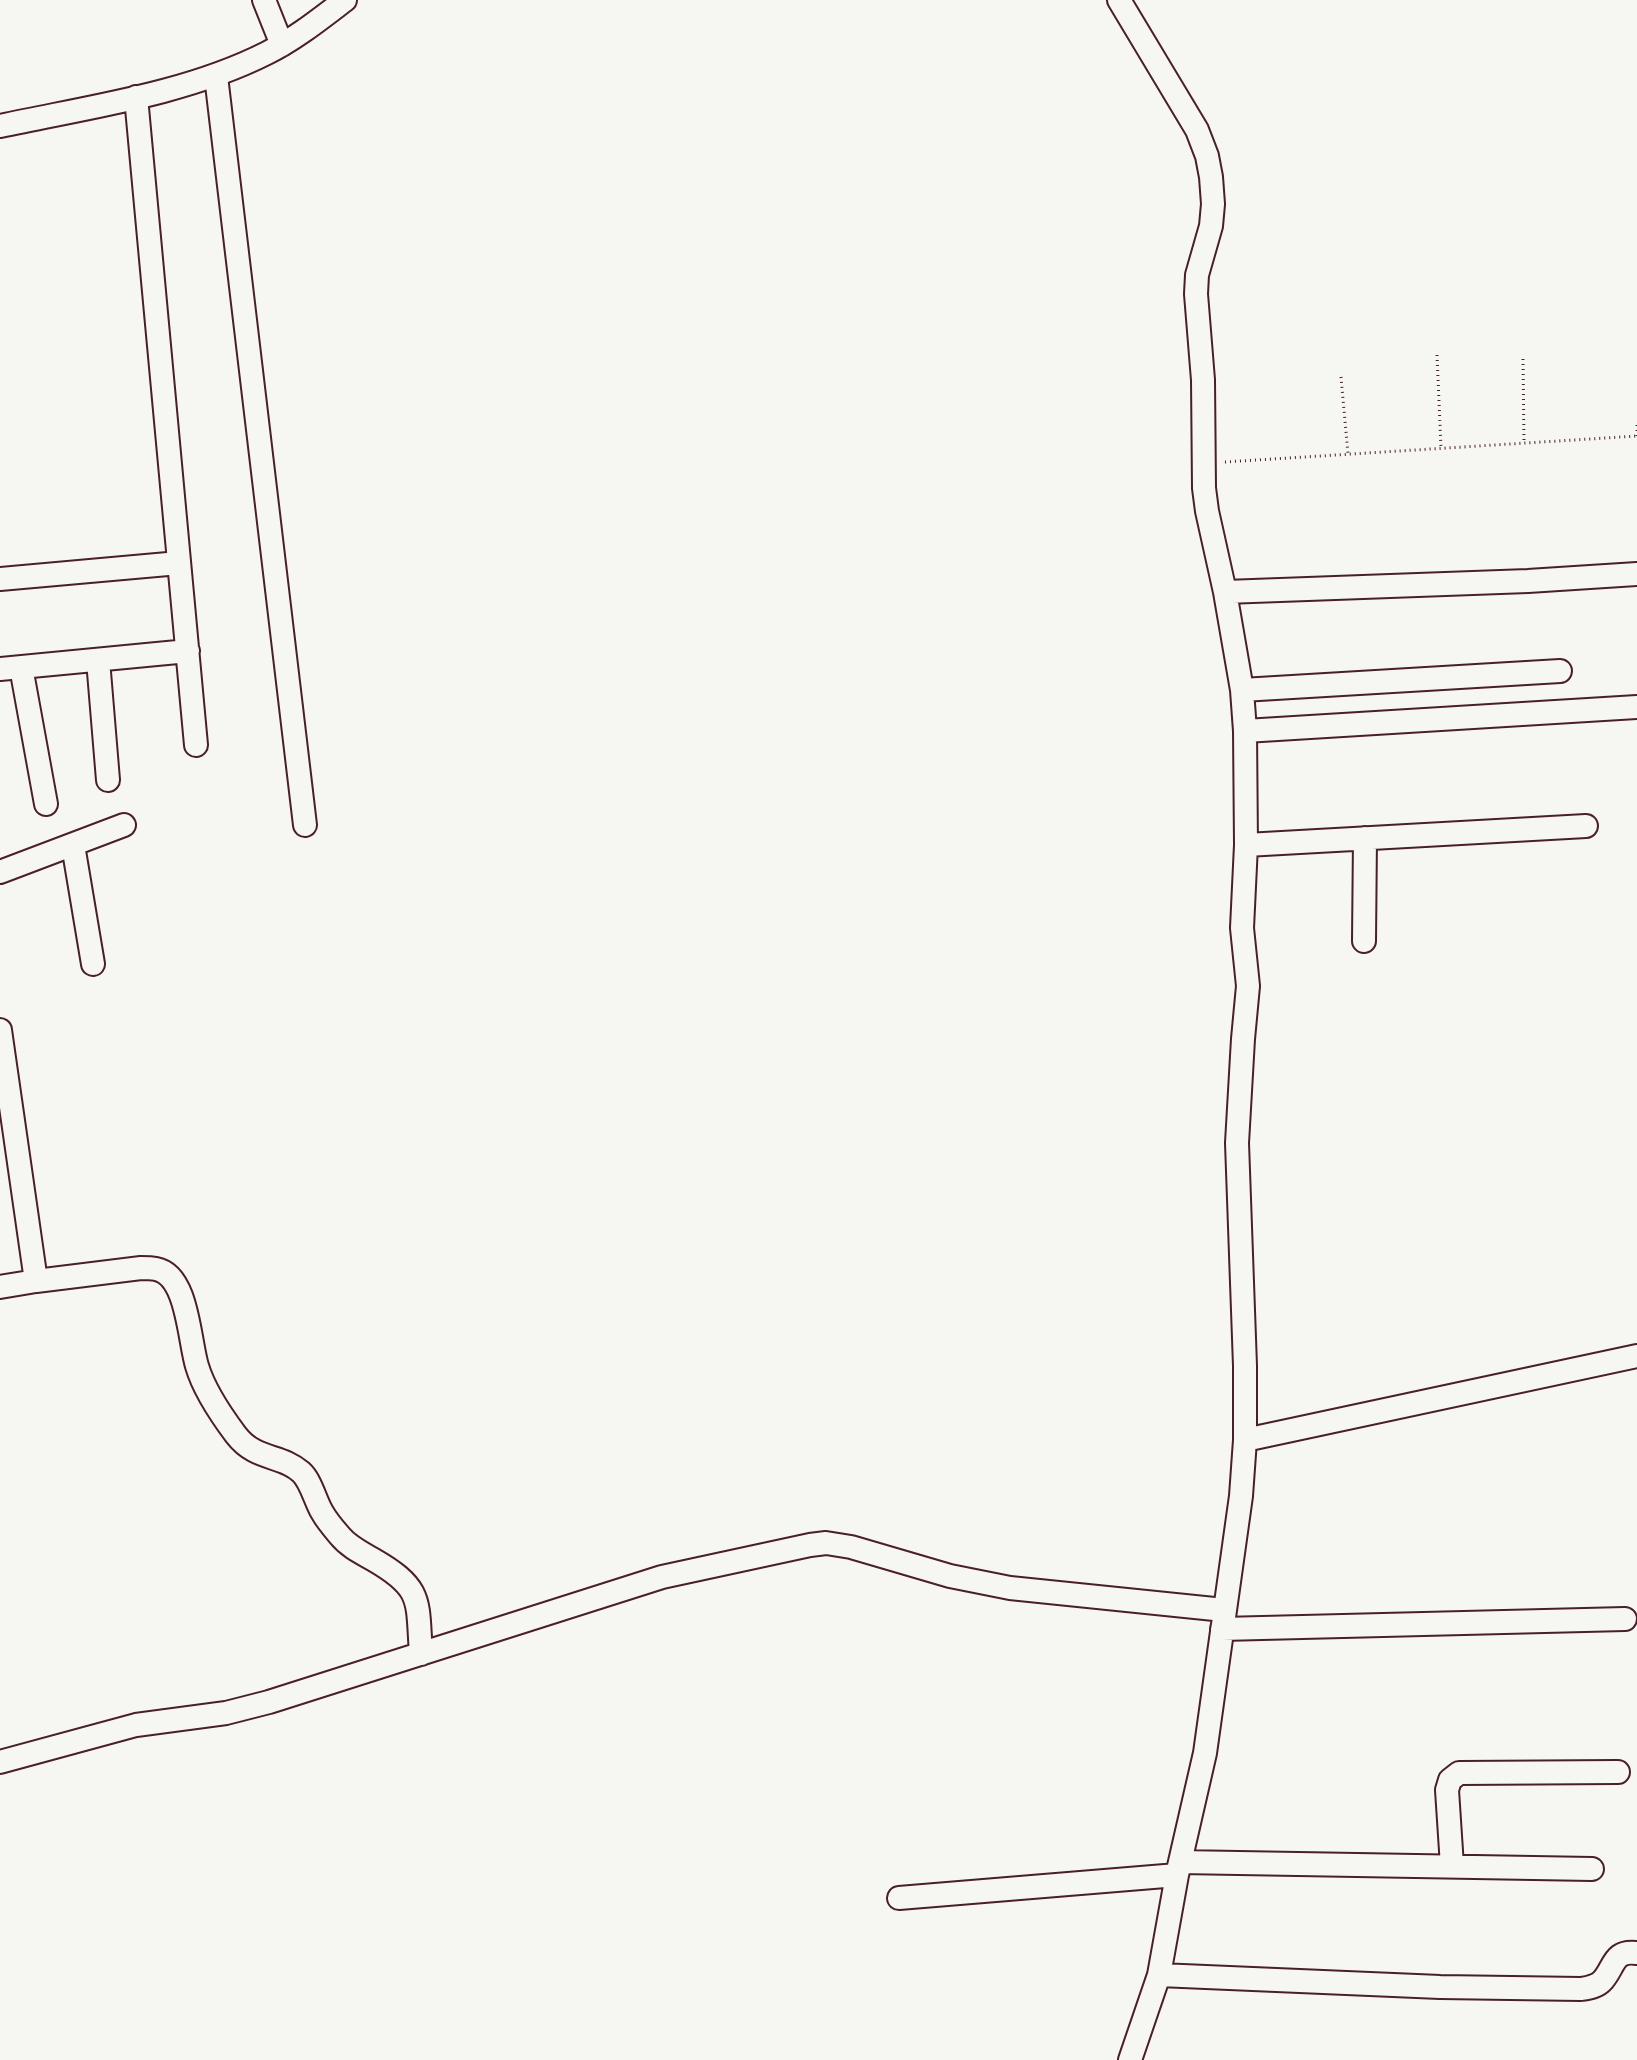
<!DOCTYPE html>
<style>
body{margin:0}
canvas{display:block;background:#f6f6f2}
</style>
<canvas width="1637" height="2060"></canvas>
<script>
const g = document.querySelector('canvas').getContext('2d');
g.lineJoin = 'round';
function stroke(path, color, width, dash) {
  g.strokeStyle = color;
  g.lineWidth = width;
  g.lineCap = dash ? 'butt' : 'round';
  g.setLineDash(dash || []);
  g.stroke(path);
}
const path = new Path2D(`
 M1437,355L1441,448
 M1523,359L1524,443
 M1341,377L1348,454
 M1637,436V425
 M1225,462L1637,436`);
const minor = new Path2D(`
 M264,0L282,45
 M1119,0L1197,130L1207,156L1211,177L1213,204L1211,226L1197,275L1196,294L1203,380L1204,488L1207,511L1225,592L1242,690L1245,731L1246,845L1242,928L1248,986L1243,1039L1237,1143L1245,1366V1440L1241,1496L1205,1753L1177,1875L1159,1975L1130,2060
 M216,76L305,825
 M136,97L196,745
 M0,126C88,107 186,94 267,53C295,39 320,19 345,0
 M0,579L179,563
 M1225,592L1528,581L1637,574
 M98,660L108,780
 M21,667L46,804
 M0,669L188,651
 M1242,690L1560,671
 M1245,731L1637,707
 M73,845L93,964
 M1246,845L1586,826
 M0,872L124,825
 M1364,941L1365,838
 M0,1030L36,1281
 M0,1287L36,1281L141,1268C145,1268 151,1268 156,1269C188,1275 189,1340 197,1366C204,1390 221,1415 236,1435C256,1461 281,1454 301,1472C311,1481 315,1500 322,1512C327,1521 334,1529 340,1536C349,1547 362,1553 374,1560C424,1589 417,1601 421,1654
 M1245,1440L1637,1356
 M1222,1629L1625,1619
 M0,1762L136,1725L226,1713L269,1702L662,1577L810,1545L826,1543L851,1547L950,1576L1010,1588L1224,1610
 M1180,1862L1592,1869
 M1452,1866L1447,1790L1450,1780L1459,1773L1618,1772
 M899,1898L1177,1875
 M1159,1975L1440,1987L1581,1989C1588,1988 1597,1987 1603,1980C1615,1966 1613,1950 1637,1953`);
stroke(minor, '#4a1f2b', 26);
stroke(path, '#4a1f2b', 3, [1, 4]);
stroke(minor, '#f6f6f2', 22);
</script>
